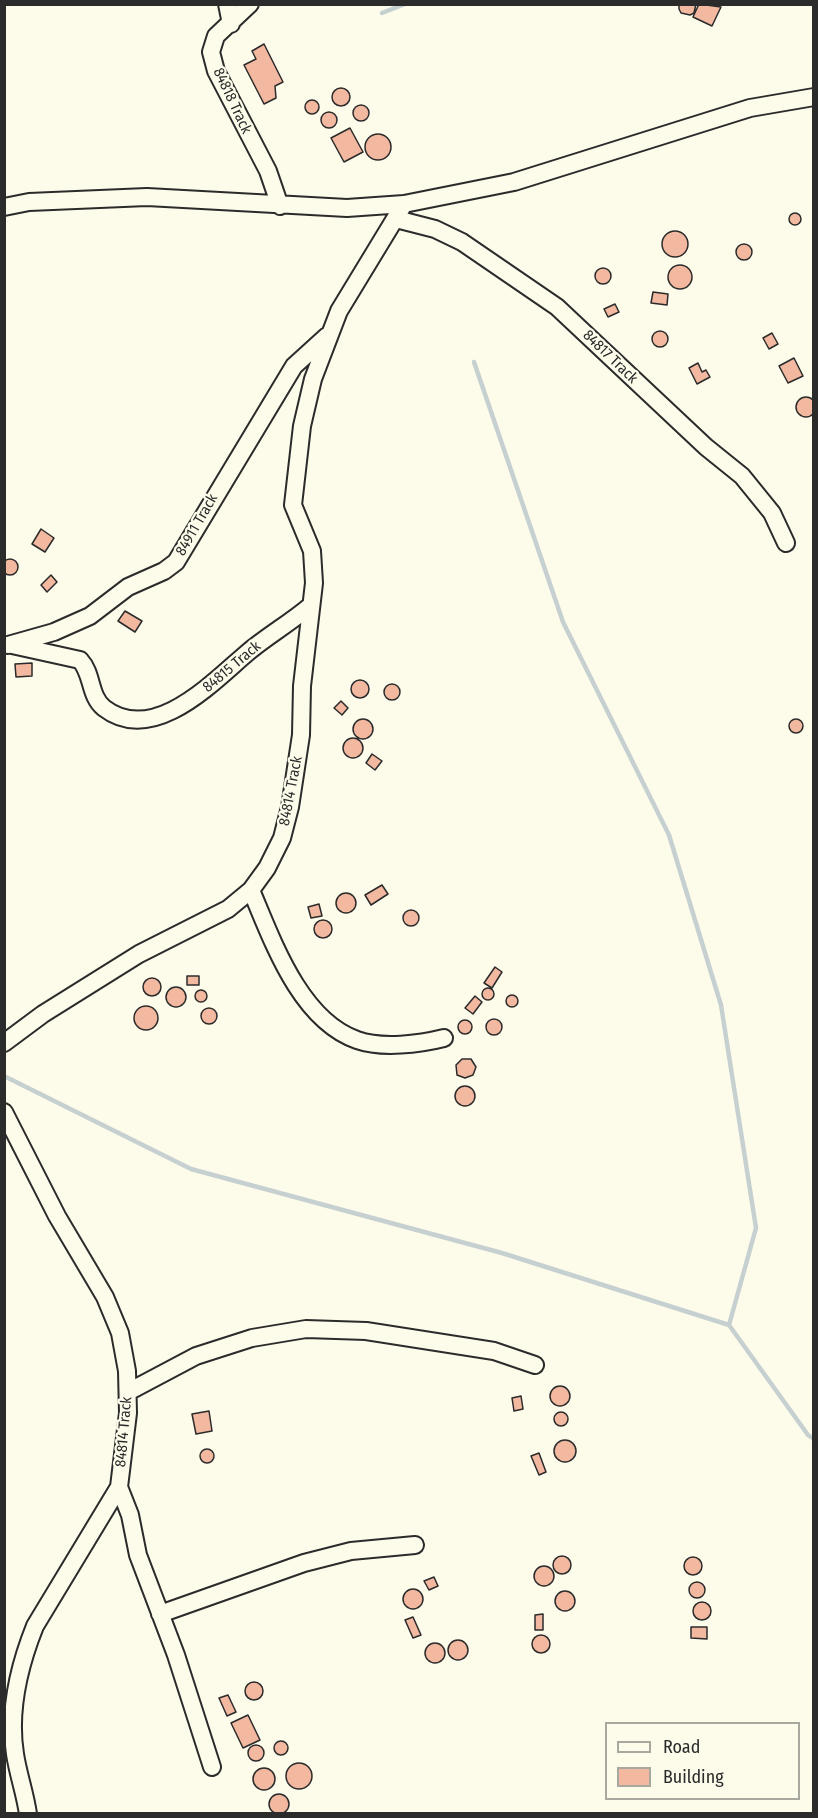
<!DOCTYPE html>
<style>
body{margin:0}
#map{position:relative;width:818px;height:1818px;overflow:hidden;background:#fdfbea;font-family:"Fira Sans Condensed",sans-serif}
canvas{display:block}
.frame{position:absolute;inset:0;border:6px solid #2b2b2b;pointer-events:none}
.legend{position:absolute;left:605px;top:1722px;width:195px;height:78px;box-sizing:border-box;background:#fdfbea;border:2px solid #a9a89e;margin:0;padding:8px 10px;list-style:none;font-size:18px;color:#2b2b2b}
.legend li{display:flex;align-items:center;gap:12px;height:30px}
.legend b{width:30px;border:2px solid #a9a89e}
</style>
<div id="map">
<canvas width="818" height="1818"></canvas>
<div class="frame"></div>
<ul class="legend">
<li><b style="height:8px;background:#fdfbea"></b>Road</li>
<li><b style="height:16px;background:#f2b8a0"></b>Building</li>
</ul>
</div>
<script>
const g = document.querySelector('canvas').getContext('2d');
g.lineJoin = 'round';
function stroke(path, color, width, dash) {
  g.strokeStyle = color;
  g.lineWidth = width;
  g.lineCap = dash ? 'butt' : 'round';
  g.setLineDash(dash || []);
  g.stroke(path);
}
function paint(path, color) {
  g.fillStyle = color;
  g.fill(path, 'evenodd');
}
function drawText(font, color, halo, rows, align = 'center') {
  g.font = font + ' "Fira Sans Condensed",sans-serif';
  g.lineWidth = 4.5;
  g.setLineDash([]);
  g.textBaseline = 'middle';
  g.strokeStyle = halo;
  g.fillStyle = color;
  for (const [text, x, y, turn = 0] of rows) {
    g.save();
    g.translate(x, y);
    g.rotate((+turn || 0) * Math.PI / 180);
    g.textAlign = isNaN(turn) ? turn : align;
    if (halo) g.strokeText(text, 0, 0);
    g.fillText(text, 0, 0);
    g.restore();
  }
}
const stream = new Path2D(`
 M382,13L405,4
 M474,362L563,622L669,835L721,1005L756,1228L729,1325
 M4,1076L191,1169L502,1253L729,1325L808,1435L814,1439`);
const building = new Path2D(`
 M696,4L694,13L690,15L681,13L679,9V4Z
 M699,4L721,7L712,26L693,17Z
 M264,44L283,82L275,86L276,98L264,104L244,65L256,59L252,51Z
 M332 97a9 9 0 1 1 18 0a9 9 0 1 1-18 0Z
 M305 107a7 7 0 1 1 14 0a7 7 0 1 1-14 0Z
 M353 113a8 8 0 1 1 16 0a8 8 0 1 1-16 0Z
 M321 120a8 8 0 1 1 16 0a8 8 0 1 1-16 0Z
 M350,128L363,152L344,162L331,138Z
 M365 147a13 13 0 1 1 26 0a13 13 0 1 1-26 0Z
 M789 219a6 6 0 1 1 12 0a6 6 0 1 1-12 0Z
 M662 244a13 13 0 1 1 26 0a13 13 0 1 1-26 0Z
 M736 252a8 8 0 1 1 16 0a8 8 0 1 1-16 0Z
 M668 277a12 12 0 1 1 24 0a12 12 0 1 1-24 0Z
 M595 276a8 8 0 1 1 16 0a8 8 0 1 1-16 0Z
 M653,292L668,294L667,305L651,303Z
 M615,304L619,312L608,317L604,309Z
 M652 339a8 8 0 1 1 16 0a8 8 0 1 1-16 0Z
 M772,333L778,344L769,349L763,338Z
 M794,358L803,376L788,383L779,366Z
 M698,363L702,372L706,370L710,377L697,384L689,368Z
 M796 407a10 10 0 1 1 20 0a10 10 0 1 1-20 0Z
 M41,529L54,538L45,552L32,544Z
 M2 567a8 8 0 1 1 16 0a8 8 0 1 1-16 0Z
 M51,575L57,582L47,592L41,585Z
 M125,611L142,621L135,632L118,621Z
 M32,663V676L16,677L15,664Z
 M351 689a9 9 0 1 1 18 0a9 9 0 1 1-18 0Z
 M384 692a8 8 0 1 1 16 0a8 8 0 1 1-16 0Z
 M341,701L348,708L342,715L334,708Z
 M789 726a7 7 0 1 1 14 0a7 7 0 1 1-14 0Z
 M353 729a10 10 0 1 1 20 0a10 10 0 1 1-20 0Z
 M343 748a10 10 0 1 1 20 0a10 10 0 1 1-20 0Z
 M372,754L382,761L375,770L366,763Z
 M382,885L388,894L371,905L365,895Z
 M336 903a10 10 0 1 1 20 0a10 10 0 1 1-20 0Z
 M319,904L322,916L311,918L308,907Z
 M403 918a8 8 0 1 1 16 0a8 8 0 1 1-16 0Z
 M314 929a9 9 0 1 1 18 0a9 9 0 1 1-18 0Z
 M495,967L502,972L492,988L484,983Z
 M187,976H199V985H187Z
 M143 987a9 9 0 1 1 18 0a9 9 0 1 1-18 0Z
 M166 997a10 10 0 1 1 20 0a10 10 0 1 1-20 0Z
 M482 994a6 6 0 1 1 12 0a6 6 0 1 1-12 0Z
 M195 996a6 6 0 1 1 12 0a6 6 0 1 1-12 0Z
 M506 1001a6 6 0 1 1 12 0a6 6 0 1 1-12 0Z
 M475,996L482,1002L473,1014L465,1008Z
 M134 1018a12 12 0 1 1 24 0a12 12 0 1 1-24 0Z
 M201 1016a8 8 0 1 1 16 0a8 8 0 1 1-16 0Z
 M486 1027a8 8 0 1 1 16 0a8 8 0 1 1-16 0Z
 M458 1027a7 7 0 1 1 14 0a7 7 0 1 1-14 0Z
 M462,1059H471L476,1067L473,1075L465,1078L457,1075L456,1065Z
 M455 1096a10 10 0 1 1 20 0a10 10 0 1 1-20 0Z
 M550 1396a10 10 0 1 1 20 0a10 10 0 1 1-20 0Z
 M521,1396L523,1409L514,1411L512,1398Z
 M209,1411L212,1431L196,1434L192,1414Z
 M554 1419a7 7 0 1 1 14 0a7 7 0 1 1-14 0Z
 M554 1451a11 11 0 1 1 22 0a11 11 0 1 1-22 0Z
 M200 1456a7 7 0 1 1 14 0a7 7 0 1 1-14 0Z
 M539,1453L546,1472L539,1475L531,1456Z
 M553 1565a9 9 0 1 1 18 0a9 9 0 1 1-18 0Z
 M684 1566a9 9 0 1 1 18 0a9 9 0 1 1-18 0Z
 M534 1576a10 10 0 1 1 20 0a10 10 0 1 1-20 0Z
 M434,1577L438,1586L429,1590L424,1581Z
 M689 1590a8 8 0 1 1 16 0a8 8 0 1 1-16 0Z
 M403 1599a10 10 0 1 1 20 0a10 10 0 1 1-20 0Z
 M555 1601a10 10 0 1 1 20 0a10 10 0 1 1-20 0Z
 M693 1611a9 9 0 1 1 18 0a9 9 0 1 1-18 0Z
 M543,1614V1630H535V1615Z
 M413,1617L421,1635L413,1638L405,1620Z
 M691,1627H707V1639L691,1638Z
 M532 1644a9 9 0 1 1 18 0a9 9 0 1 1-18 0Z
 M448 1650a10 10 0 1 1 20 0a10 10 0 1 1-20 0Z
 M425 1653a10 10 0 1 1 20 0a10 10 0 1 1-20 0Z
 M245 1691a9 9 0 1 1 18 0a9 9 0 1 1-18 0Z
 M228,1695L236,1712L227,1716L219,1698Z
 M248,1715L260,1740L243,1748L231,1723Z
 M274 1748a7 7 0 1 1 14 0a7 7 0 1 1-14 0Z
 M248 1753a8 8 0 1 1 16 0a8 8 0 1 1-16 0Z
 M286 1776a13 13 0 1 1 26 0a13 13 0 1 1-26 0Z
 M253 1779a11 11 0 1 1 22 0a11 11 0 1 1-22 0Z
 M269 1804a10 10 0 1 1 20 0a10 10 0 1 1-20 0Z`);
const minor = new Path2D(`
 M227,4L231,24
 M250,4L216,36L211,52L216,71L268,171L280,206
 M4,207L29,202L147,197L347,208L404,204L514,182L750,108L814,97
 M396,219L435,229L462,242L557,307L706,447L742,476L772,513L786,543
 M8,645L54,632L90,616L128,587L164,571L176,562L294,366L327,336
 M12,645L80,660C93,674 89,696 104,708C153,746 213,682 247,653C267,636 290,623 310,606
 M251,890C273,942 300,1020 357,1040C382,1049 420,1044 444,1038
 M4,1043L43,1014L139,954L228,909L251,890L267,868L282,838L290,807L301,735L302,686L314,583L312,551L293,505L302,426L313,379L339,311L404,204
 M4,1112L57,1216L105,1297L120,1333L127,1371L128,1413L119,1487L130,1515L138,1555L176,1655L212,1767
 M128,1392L196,1356L252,1338L306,1329L366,1331L494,1351L535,1365
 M160,1614L304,1563L351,1551L415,1545
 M28,1814C25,1793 18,1774 15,1754C8,1710 19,1666 35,1626L119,1487`);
const streetNames = [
 ["84818 Track",232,101,65],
 ["84817 Track",610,357,44],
 ["84911 Track",197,525,-60],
 ["84815 Track",232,667,-40],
 ["84814 Track",291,791,-79],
 ["84814 Track",124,1432,-85]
];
stroke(stream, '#c7d0d0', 4.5);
paint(building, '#f2b8a0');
stroke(building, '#2b2b2b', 1.5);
stroke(minor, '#2b2b2b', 20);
stroke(minor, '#fdfbea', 16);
drawText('15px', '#2b2b2b', '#fdfbea', streetNames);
</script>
